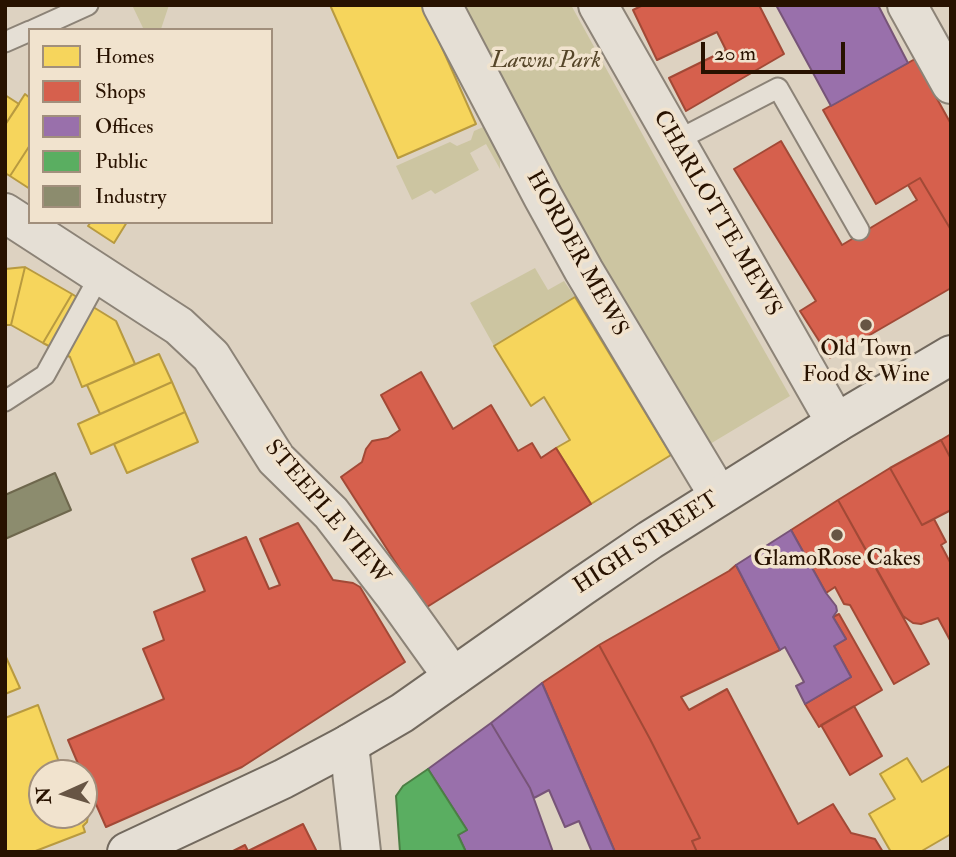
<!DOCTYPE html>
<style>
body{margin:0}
#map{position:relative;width:956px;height:857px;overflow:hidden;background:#ddd2c1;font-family:"IM FELL Double Pica",serif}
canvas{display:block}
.frame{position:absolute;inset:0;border:7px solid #281200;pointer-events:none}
.legend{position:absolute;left:28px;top:28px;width:245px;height:196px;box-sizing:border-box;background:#f1e3ce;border:2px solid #a18f7c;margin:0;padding:9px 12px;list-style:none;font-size:21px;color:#281200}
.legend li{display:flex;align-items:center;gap:14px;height:35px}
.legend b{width:35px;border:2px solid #a18f7c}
.north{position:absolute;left:28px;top:759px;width:70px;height:70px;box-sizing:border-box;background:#f1e3ce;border:2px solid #a18f7c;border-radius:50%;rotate:266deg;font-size:19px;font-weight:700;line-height:28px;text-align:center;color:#281200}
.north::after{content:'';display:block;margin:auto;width:24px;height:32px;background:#675544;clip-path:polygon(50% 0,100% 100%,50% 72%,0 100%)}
.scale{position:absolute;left:701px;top:42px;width:144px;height:32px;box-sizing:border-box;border:4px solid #281200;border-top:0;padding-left:9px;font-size:21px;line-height:24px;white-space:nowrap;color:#281200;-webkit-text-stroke:5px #f1e3ce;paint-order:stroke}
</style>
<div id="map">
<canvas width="956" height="857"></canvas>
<div class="frame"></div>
<ul class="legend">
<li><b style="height:19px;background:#f6d55c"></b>Homes</li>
<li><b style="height:19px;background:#d6604d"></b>Shops</li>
<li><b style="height:19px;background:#9970ab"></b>Offices</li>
<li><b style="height:19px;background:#5aae61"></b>Public</li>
<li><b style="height:19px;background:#8c8c6e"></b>Industry</li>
</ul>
<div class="north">N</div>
<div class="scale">20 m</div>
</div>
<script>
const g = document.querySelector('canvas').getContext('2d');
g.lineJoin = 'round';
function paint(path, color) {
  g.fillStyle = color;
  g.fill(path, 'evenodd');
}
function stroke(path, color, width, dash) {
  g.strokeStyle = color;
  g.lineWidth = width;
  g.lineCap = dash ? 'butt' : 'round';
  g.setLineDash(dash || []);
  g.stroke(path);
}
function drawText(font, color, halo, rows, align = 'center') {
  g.font = font + ' "IM FELL Double Pica",serif';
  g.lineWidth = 7;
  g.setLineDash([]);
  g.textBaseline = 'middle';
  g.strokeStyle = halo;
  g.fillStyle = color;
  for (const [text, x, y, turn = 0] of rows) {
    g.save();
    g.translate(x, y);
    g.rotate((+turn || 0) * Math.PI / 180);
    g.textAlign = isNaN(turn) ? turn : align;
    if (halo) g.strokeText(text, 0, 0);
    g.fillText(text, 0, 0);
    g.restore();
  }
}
const green = new Path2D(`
 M132,5H169L161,29L144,30Z
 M458,5H571L682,206L790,396L705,447Z
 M488,125L500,158V169L486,144L470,153L479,170L435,194L431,190L412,200L396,166L450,142L457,146L471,140L474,131Z
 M535,268L548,290L564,281L575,297L494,346L470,303Z`);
const homes = new Path2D(`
 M330,5H423L476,124L398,158Z
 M25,94L30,98V145L10,176L5,173V125Z
 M5,95L19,104L5,125Z
 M30,145V189L10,176Z
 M91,222H127L114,243L88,226Z
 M25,267L72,294L43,343L11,325Z
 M25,267L11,325H5V269Z
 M72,294L116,321L135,364L82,387L70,357L43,343Z
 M575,297L671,455L591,504L556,448L570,440L544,397L531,406L494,346Z
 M159,354L172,382L100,414L87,385Z
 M172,382L185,412L91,454L78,424Z
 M185,412L198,442L127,473L114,444Z
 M5,655L20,688L5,694Z
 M38,705L63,773H42V815H84V806L88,815L87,822L83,826L85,832L33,852H5V718Z
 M907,758L922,782L951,765V834L920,852H891L869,814L895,799L880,774Z`);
const shops = new Path2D(`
 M643,5H759L784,54L686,111L669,78L726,50L717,32L657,60L633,10Z
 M915,59L951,124V230L920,178L876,204L823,110Z
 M781,141L842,245L917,200L908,185L920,178L951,230V288L830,358L800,311L816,301L734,169Z
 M421,372L453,429L491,405L518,451L532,443L541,458L556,448L591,504L419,612L404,589L410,585L341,477L362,462L366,449L372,441L388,438L400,430L381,395Z
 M951,434V459L941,440Z
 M941,440L951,459V510L922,525L890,468Z
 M890,468L922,525L934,519L946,542L941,545L951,564V642L938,618L921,624L913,623L903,616L838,500Z
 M838,500L929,664L894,684L850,605L844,604L835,587L826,593L791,530Z
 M298,523L333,580L353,583L360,587L405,662L242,767L106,827L84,777V773H82L68,740L164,699L143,649L164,640L154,612L205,591L192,559L246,537L269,589L280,585L260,539Z
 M736,565L780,650L681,697L689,710L727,689L798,824L833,804L851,833L875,839L883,852H697L692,841L700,838L650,739L599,645L729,571Z
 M839,614L882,690L819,727L805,704L851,677L834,646L846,639L833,617Z
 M599,645L650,739L700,838L692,841L697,852H615L542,683Z
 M854,706L882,756L850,775L821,725Z
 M303,824L317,852H231L245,845L248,851Z`);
const offices = new Path2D(`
 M776,5H878L908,63L831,106Z
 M791,530L826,593L836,606L837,611L833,617L846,639L834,646L851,677L805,704L796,686L804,682L785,647L780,650L736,565Z
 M542,683L615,852H592L579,821L565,827L549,790L534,798L530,788L491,723Z
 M491,723L530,788L553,852H466L458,835L467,830L428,769Z`);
const public = new Path2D(`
 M428,769L467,830L458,835L466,852H400L396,796L403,786Z`);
const industry = new Path2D(`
 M55,473L71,510L5,539V495Z`);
const lane = new Path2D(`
 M33,30L88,5
 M5,42L30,31
 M674,142L778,88L859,230
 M5,401L45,375L100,275`);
const street = new Path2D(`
 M442,5L543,197L584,271L719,496
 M598,5L836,423
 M907,5L951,84
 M5,213L179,326L211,356L276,459L331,513L395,596L453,677
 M349,744L361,852`);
const secondary = new Path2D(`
 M127,852L283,779L349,744L402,713L581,587L650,540L836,423L951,355`);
const markers = [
 [866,325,7,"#675544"],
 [837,535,7,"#675544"]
];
const parkNames = [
 ["Lawns Park",546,62]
];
const streetNames = [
 ["CHARLOTTE MEWS",716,214,60],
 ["HORDER MEWS",576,254,61],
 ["STEEPLE VIEW",326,513,50],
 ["HIGH STREET",647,544,-33]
];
const poiNames = [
 ["Old Town",866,350],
 ["Food & Wine",866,376],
 ["GlamoRose Cakes",837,560]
];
paint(green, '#ccc5a1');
paint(homes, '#f6d55c');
stroke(homes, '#b89a40', 2);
paint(shops, '#d6604d');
stroke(shops, '#a24936', 2);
paint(offices, '#9970ab');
stroke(offices, '#775478', 2);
paint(public, '#5aae61');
stroke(public, '#4b7f44', 2);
paint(industry, '#8c8c6e');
stroke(industry, '#6e674d', 2);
stroke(lane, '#8c8377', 23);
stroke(street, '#8c8377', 42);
stroke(secondary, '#72695e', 42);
stroke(lane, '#e5dfd5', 19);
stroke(street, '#e5dfd5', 38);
stroke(secondary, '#e5dfd5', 38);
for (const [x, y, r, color] of markers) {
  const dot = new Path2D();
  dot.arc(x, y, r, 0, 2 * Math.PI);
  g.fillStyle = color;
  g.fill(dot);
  stroke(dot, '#f1e3ce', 2.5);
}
drawText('italic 23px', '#554528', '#f1e3ce', parkNames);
drawText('23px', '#281200', '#f1e3ce', streetNames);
drawText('23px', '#281200', '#f1e3ce', poiNames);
</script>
